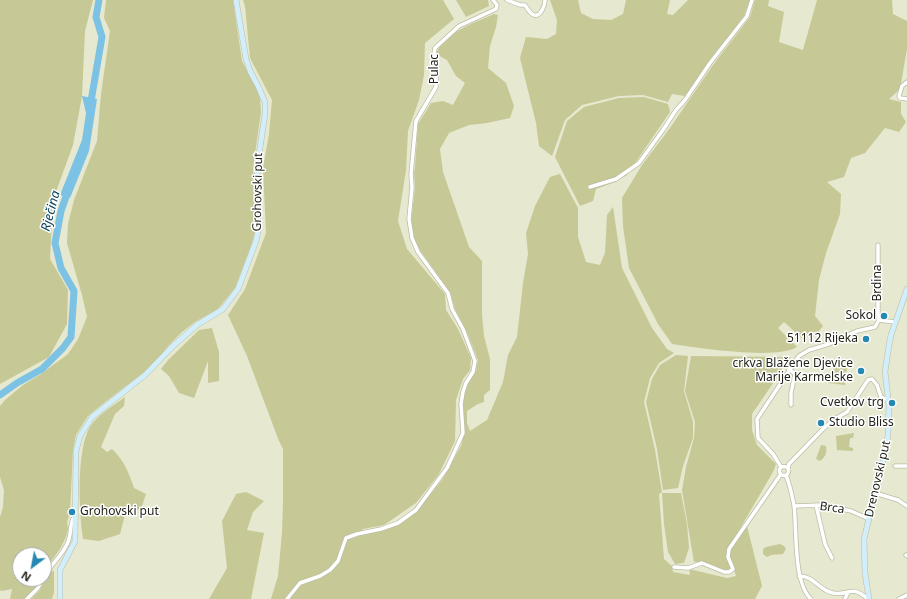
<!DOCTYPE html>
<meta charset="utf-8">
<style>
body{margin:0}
#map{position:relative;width:907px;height:599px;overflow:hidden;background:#e6e8cf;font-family:"Noto Sans",sans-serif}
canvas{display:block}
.north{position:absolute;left:12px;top:547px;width:40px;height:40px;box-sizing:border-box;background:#fff;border:1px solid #a7a7a3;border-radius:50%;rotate:212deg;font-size:11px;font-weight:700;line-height:16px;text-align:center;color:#22221a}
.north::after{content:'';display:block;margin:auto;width:14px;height:18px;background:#2588b2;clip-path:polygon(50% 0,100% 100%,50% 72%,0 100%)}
</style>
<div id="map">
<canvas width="907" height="599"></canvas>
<div class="north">N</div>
</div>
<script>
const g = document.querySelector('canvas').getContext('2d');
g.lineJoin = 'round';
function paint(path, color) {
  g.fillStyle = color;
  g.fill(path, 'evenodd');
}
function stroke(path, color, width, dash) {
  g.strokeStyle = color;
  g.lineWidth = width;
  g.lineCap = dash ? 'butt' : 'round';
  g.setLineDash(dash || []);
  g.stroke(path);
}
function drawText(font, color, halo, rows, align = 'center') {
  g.font = font + ' "Noto Sans",sans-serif';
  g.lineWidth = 3;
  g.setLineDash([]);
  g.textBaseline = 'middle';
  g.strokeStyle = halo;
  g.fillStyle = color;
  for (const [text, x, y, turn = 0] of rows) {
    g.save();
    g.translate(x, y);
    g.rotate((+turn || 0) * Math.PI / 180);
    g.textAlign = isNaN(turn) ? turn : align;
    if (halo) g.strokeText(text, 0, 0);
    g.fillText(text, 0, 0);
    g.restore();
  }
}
const green = new Path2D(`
 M0,0H93L85,31L82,96L73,145L53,200L50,259L68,290L67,324L49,357L0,384Z
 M106,0H233L242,61L256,87L260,99L261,112L253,168L255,231L252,243L235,288L218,309L195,322L182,332L169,345L156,361L143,373L100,406L88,416L84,422L76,435L73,450L70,513L67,522L68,529L66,537L60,549L44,571V555H20V579H41L37,586L24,599H10L12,589L2,591L0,590V517L3,507L4,490L0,477V406L5,400L23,385L41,374L68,354L78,339L87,317L82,295L67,243L68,224L74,200L97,141L101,94L110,31L104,18Z
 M243,0H443L454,19L425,43L424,75L419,100L408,131L406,170L398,221L407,249L445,294L446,310L458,329L471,358L470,370L463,379L456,400L455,441L439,474L416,503L384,525L363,529L358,536L382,530L417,511L442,480L461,446L465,430L463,404L467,383L476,371L478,360L467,332L455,309L450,292L420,250L414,238L411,224L415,188L414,173L415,167L418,124L431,103L443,101L453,105L465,83L456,76L447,60L436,54C445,32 474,23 494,14L498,15L496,27L490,46L488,68L506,83L514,106L510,118L487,123L469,125L449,133L440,149L443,172L469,247L482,261V314L484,336L490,359V390L484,395V402L478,404L467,411V423L470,431L487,420L503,382L508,355L517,337L523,283L528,254L526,233L535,206L550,177L560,174L578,208V237L586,262L600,265L605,253L607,215L613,207L622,268L652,328L667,349L674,353L659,363L650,378L644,402L655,450L662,492L659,494L664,559L672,566L673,572L690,575L689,569L727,578L736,576L729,555L730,551L747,526L762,586L755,599H271L278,576L282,533L283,504V449L279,441L247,356L228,315L245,289L266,233L263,168L269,134L272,100L250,58L245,6Z
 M456,0H488L489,6L466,17Z
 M550,0H578L581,13L593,19L611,20L623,14L626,0H670L667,14L673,15L688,0H750L744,16L708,62L685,96L672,94L668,102L643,95L619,96L582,105L565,120L552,156L539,146L536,123L520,58L526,37L547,39L556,34L557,20Z
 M755,0H769L768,6L784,12L779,42L803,50L817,0H892L893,14L907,21V49L900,89L889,99L901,102V114L906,122L899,132L885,128L865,153L851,158L844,177L827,182L841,194L840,214L826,253L819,280L815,316L823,326L818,332H812L804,340L784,322L778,328L797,347C776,360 699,348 672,344L658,324L629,268L623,226L622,198L642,165L670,128L713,65L750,17Z
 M644,97L668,104L670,112L627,175L615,182L596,189L593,201L580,206L555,157L567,121L584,107L619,98Z
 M212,328L219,352V381L208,383V361L194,398L179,393L169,376L161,369L168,360L199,330Z
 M676,355L688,356L684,391L693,422V438L683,466L678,488L663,490L657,449L646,402L652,379L660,365Z
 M691,356L791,357L752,414V430L757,445L776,464L773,472L728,549L726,556L731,568L728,571L703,562H694L682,490L686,467L694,438L695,422L685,391Z
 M834,367L847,368L845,385L828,383L832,375Z
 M125,397L124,406L115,414L101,447L107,452L112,449C124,460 129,473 134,488L146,494L142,506L132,515H125L120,534L99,541L83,539C79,512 76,450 90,427C98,414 113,406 125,397Z
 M854,433L853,438H850L849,447L853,448V451L837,450L836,436Z
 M821,445L826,446C827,452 826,457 820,461L816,459Z
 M246,492L264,501L253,512L247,530L264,533L251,599H209L227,568L222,521L236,494Z
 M662,493H681L687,524L689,548L684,563L675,564L668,552L664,524Z
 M780,544L784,546L786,549L783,554L771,555L767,557L763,554V549L766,547Z
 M54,571V592L52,599H31L40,590L49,572Z`);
const water = new Path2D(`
 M82,96L97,99L89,151L70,198L60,195L82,140L86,113Z`);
const river = new Path2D(`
 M90,107L102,37L96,17L99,0
 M0,395L17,383L42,369L63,348L71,337L74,291L61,268L55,243L61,211L69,188`);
const street = new Path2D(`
 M507,0L520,5H525C527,8 530,14 534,15C541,17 545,5 545,0
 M907,82L902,86L899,96L900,98L907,99
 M590,187L616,179L639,163L663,130L676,110L685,100L710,63L747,16L752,0
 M878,245V314L879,320
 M789,369L795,374L791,393V405
 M895,466H907
 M779.5 471a4.5 4.5 0 1 1 9 0a4.5 4.5 0 1 1-9 0Z
 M781,467L773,454L758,438L757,419L799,356L809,350L829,344L857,331L875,327L879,320L895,322
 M788,468L789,464L823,429L833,420L847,412L868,380L872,379L877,385L881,397L888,400
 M786,475C790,485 792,495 794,505C797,529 793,583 811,599
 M875,493L898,500L907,506
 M816,505L825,544L832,558
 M794,506L822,505L851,511L869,519
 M906,555L907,556
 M674,567L688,568L702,563L724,572H729L733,569L728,557L729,549L781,474
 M799,576C815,576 818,590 833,593C850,596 850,584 868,599
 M44,578C49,566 60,558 66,546C72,537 69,528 73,519L76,517
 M27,599L38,588L43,579
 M287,599L300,583L320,576L330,570L338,561L346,538L357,534L381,529L398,523L416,510L447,468L463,433L461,404L463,392L466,383L473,372L475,361L463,329L452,309L448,293L418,252L412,238L409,219L412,187L411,174L416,121L436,87L437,67L434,54L435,48L459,26L496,9L497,5L493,0
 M845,599L848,592
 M899,599L907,595`);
const secondary = new Path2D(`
 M60,599V570L75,541L76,451L80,436L92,417L145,375L173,346L197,325L223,309L238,289L256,241L258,231L257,168L265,114V102L258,86L250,71L246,59L236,0
 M869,599L865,573L864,539L885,453L888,435L889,406L885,372L889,345L891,335L907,289`);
const markers = [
 [884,316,4,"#2588b2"],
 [866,339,4,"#2588b2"],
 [861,371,4,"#2588b2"],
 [892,403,4,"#2588b2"],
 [821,423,4,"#2588b2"],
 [72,512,4,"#2588b2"]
];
const streetNames = [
 ["Pulac",435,69,-90],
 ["Grohovski put",258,192,-89],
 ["Brdina",878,283,-90],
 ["Drenovski put",878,479,-77],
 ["Brca",832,508,8]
];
const poiNames = [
 ["Sokol",876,316],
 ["51112 Rijeka",858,339],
 ["crkva Blažene Djevice",853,364],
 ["Marije Karmelske",853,378],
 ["Cvetkov trg",884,403],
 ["Studio Bliss",829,423,"left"],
 ["Grohovski put",80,512,"left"]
];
const waterNames = [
 ["Rječina",51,211,-75]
];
paint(green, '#c6c896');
paint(water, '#7cc2e5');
stroke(river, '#7cc2e5', 7);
stroke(street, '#bbbda5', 5);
stroke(secondary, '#bbbda5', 6);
stroke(street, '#fff', 3.5);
stroke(secondary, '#d2eefb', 5);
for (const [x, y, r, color] of markers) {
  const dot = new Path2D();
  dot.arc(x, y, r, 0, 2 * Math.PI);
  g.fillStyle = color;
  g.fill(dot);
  stroke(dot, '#fff', 1.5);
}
drawText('12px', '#22221a', '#fff', streetNames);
drawText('12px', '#22221a', '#fff', poiNames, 'right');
drawText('italic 13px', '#0d4860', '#fff', waterNames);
</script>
